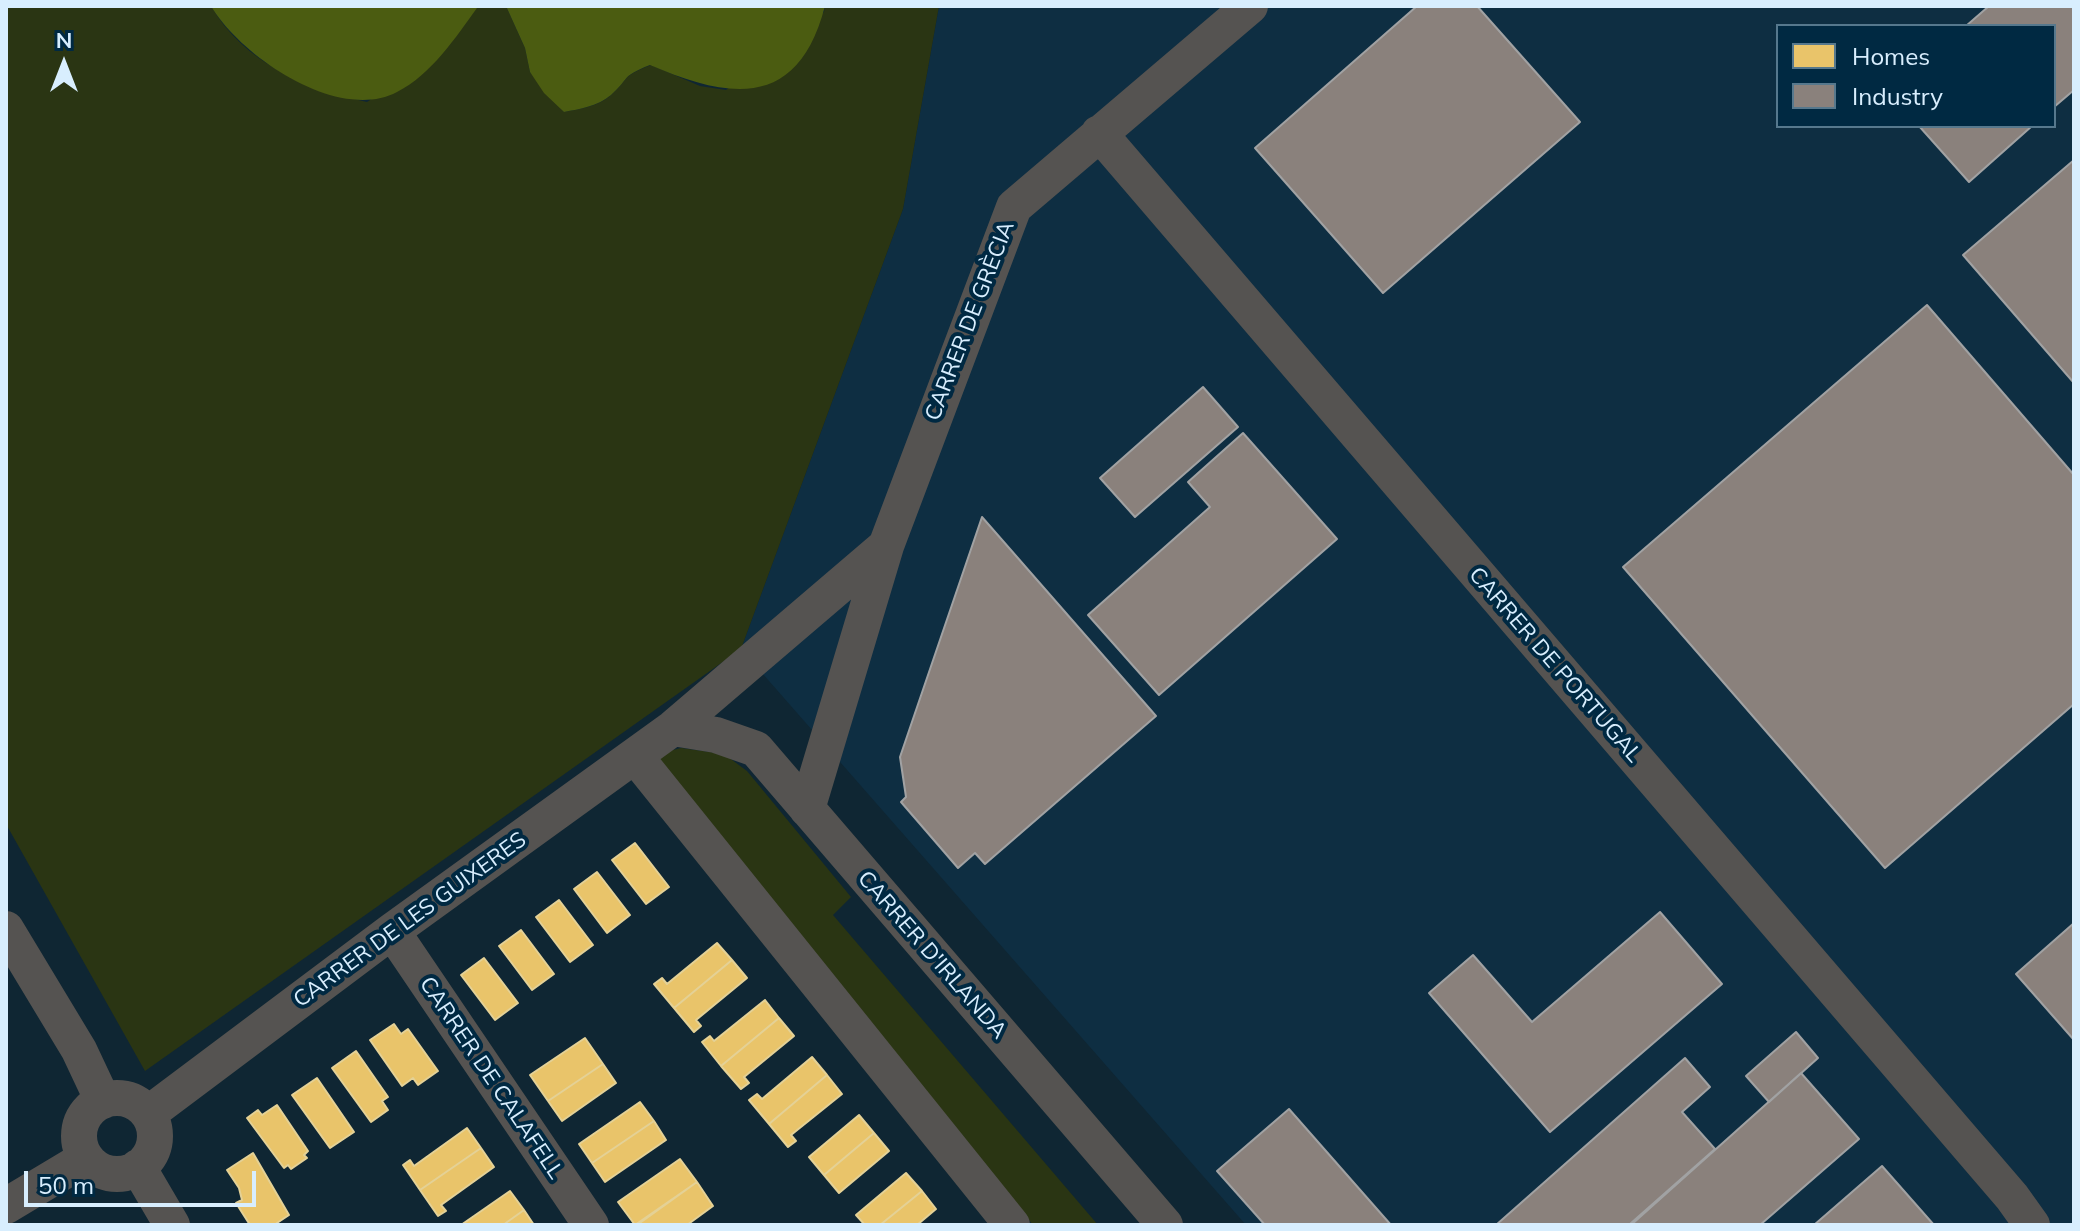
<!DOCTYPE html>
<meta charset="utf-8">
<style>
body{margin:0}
#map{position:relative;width:2080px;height:1231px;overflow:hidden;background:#0f2633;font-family:Mulish,sans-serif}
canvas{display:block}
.frame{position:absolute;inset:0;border:8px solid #d8eefe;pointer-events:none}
.legend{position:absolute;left:1776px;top:24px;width:280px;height:104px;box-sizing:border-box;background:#002942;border:2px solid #56788d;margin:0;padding:10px 14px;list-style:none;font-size:24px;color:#d8eefe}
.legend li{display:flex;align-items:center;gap:16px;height:40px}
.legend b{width:40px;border:2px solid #56788d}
.north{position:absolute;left:24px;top:24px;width:80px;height:80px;-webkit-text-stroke:6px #002942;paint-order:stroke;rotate:0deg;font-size:22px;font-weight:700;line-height:32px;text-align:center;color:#d8eefe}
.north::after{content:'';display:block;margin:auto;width:28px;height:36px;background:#d8eefe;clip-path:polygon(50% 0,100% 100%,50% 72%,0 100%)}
.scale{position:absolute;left:24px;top:1171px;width:232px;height:36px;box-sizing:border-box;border:4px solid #d8eefe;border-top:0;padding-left:10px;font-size:24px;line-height:28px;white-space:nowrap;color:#d8eefe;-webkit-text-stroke:6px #002942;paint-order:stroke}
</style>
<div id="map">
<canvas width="2080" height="1231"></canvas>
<div class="frame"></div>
<ul class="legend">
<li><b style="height:22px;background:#e9c46a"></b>Homes</li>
<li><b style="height:22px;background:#8a817c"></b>Industry</li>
</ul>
<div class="north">N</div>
<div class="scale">50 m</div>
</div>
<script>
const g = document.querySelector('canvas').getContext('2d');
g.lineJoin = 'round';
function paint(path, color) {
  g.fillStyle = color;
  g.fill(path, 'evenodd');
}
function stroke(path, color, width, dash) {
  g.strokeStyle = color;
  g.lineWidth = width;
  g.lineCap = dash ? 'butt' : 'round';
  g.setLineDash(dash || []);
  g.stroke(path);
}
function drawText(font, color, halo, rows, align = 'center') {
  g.font = font + ' Mulish,sans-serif';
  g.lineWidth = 8;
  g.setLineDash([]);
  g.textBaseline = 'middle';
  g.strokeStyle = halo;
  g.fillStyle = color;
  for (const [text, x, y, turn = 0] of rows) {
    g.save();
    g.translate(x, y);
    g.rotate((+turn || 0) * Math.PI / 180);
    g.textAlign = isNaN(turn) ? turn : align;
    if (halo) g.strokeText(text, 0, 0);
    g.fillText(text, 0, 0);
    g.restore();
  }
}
const built = new Path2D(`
 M939,6H2074V1225H1246L741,649L903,209ZM1778,26H2054V126H1778Z`);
const green = new Path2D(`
 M6,6H211C244,63 305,88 367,102L442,53L477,7L506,6L525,48L530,72L564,112C580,109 599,106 611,95C631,77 620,77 651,65L700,86L726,90L824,12L825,6H939L903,209L741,649L145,1071L6,824Z
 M681,748L724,754L747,771L851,897L833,915L1098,1225H1033L651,762L661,753Z`);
const forest = new Path2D(`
 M211,6H483L477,8C456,37 431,75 397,92C339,123 241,57 211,6Z
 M506,6H825C798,109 731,100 650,65C620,77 631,77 611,95C598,106 580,109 564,112L544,93L530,72L525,48Z`);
const homes = new Path2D(`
 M635,843L669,887L646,904L612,860Z
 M597,872L630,915L607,933L574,889Z
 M559,900L593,945L570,962L536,917Z
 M521,930L554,974L532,990L499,946Z
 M717,943L732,960L674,1008L654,984L662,978L667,984Z
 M484,958L518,1003L495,1020L461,975Z
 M732,960L747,978L696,1020L701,1026L694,1032L674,1008Z
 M765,1000L779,1018L721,1066L702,1042L710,1036L714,1041Z
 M779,1018L794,1036L744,1077L749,1083L741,1089L721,1066Z
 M394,1024L401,1034L408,1029L438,1071L418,1085L413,1078L402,1086L370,1040Z
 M585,1038L603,1064L548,1101L530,1075Z
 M356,1051L388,1097L382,1101L388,1110L371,1122L332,1068Z
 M812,1057L827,1075L769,1124L749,1100L757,1094L762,1099Z
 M603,1064L616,1083L562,1121L548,1101Z
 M827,1075L842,1094L791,1135L796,1141L788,1147L769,1124Z
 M317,1078L354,1132L330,1148L292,1095Z
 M640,1102L654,1121L592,1163L579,1144Z
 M277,1105L308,1151L304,1155L307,1158L291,1169L288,1165L284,1168L247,1118L258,1110L262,1115Z
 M859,1115L874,1133L824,1175L809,1157Z
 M654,1121L666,1140L605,1182L592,1163Z
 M467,1128L481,1148L420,1190L403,1165L410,1160L414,1166Z
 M874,1133L889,1151L839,1193L824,1175Z
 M481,1148L494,1167L441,1205L446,1211L438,1216L420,1190Z
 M253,1153L289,1215L274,1225H250L236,1203L242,1200L239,1188L227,1170Z
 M680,1159L697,1182L635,1225L618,1202Z
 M906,1173L922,1191L880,1225H865L856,1215Z
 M697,1182L713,1206L687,1225H637Z
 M510,1191L524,1210L503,1225H461Z
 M922,1191L936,1209L917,1225H880Z
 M524,1210L534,1225H503Z`);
const industry = new Path2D(`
 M1417,6H1477L1580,122L1383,293L1255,148Z
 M1989,6H2074V90L2054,107V26H1966Z
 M1919,126H2032L1969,182Z
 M2074,160V383L1963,255Z
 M1927,305L2074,475V704L1885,868L1623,567Z
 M1203,387L1238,427L1135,517L1100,478Z
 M1243,433L1337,539L1159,695L1088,615L1210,507L1188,482Z
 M982,517L1156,716L985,864L975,853L958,868L901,802L906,797L900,757Z
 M1660,912L1722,984L1550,1132L1429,993L1473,955L1532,1022Z
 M2074,923V1040L2016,974Z
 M1796,1032L1818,1058L1769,1102L1746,1076Z
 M1685,1058L1710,1087L1682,1112L1715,1149L1630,1224L1496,1225Z
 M1801,1073L1859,1139L1760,1225H1631Z
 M1289,1109L1391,1225H1265L1217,1171Z
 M1882,1166L1934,1225H1814Z`);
const minor = new Path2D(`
 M1099,133L2012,1197L2032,1225
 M673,728L716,735L756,749L1165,1225
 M635,756L1012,1225
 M807,809L886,546
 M6,929L79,1050L103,1101
 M392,931L591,1225
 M79 1136a38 38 0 1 1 76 0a38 38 0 1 1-76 0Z
 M148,1114L392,931L673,728L886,546L1014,207L1250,6
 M138,1167L172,1225
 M6,1206L86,1158`);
const streetNames = [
 ["CARRER DE GRÈCIA",970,321,-69],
 ["CARRER DE PORTUGAL",1555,665,49],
 ["CARRER DE LES GUIXERES",410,920,-36],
 ["CARRER D'IRLANDA",932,955,49],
 ["CARRER DE CALAFELL",491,1078,56]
];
paint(built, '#0e2e42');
paint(green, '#2a3513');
paint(forest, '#4b5c11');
paint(homes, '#e9c46a');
stroke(homes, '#e4d196', 2);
paint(industry, '#8a817c');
stroke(industry, '#a1a2a3', 2);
stroke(minor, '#555351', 36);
drawText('22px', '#d8eefe', '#002942', streetNames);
</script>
